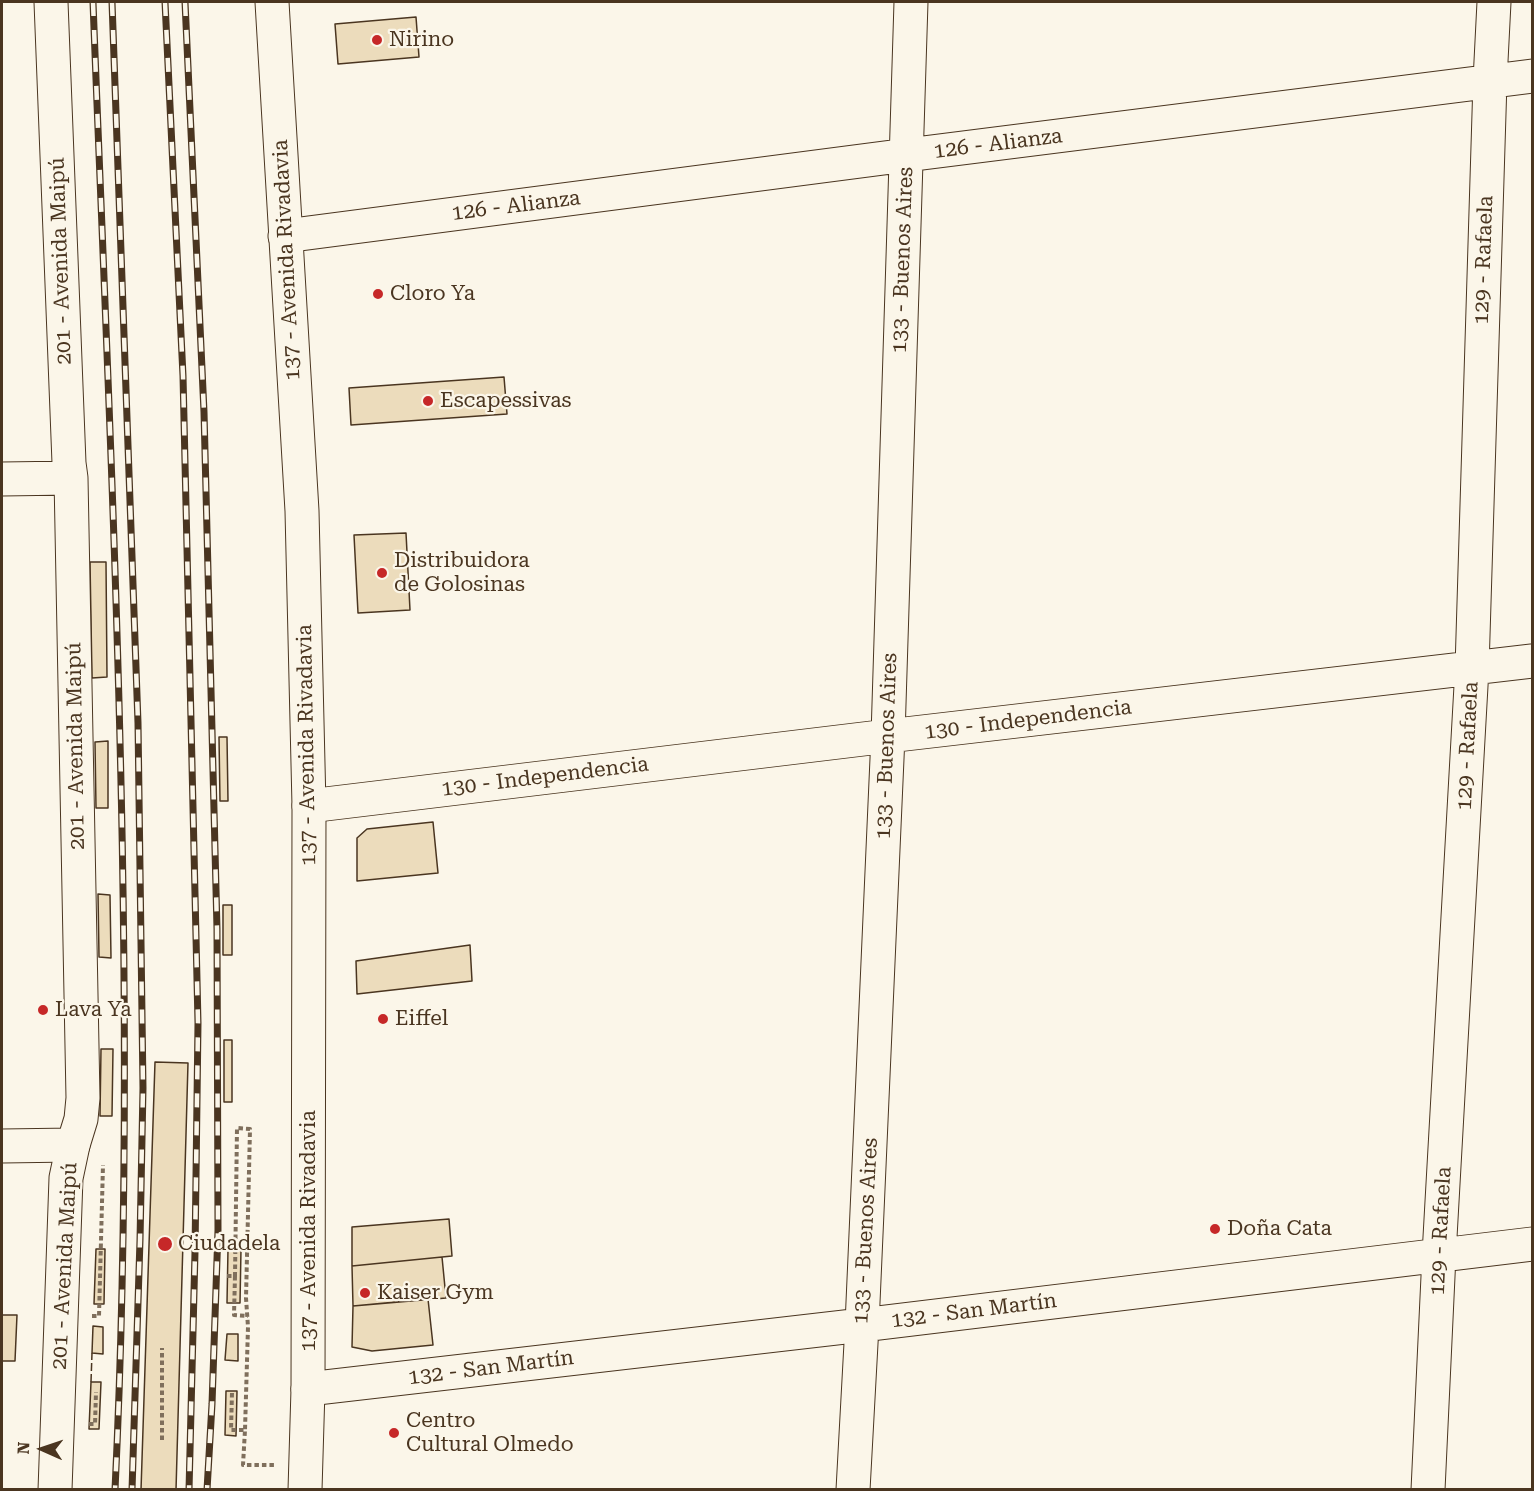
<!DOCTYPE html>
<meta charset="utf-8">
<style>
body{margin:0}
#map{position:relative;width:1534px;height:1491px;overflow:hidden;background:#fbf6e9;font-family:"Roboto Serif",serif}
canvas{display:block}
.frame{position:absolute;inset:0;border:3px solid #4a3520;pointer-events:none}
.north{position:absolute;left:12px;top:1419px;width:60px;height:60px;-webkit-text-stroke:4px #fbf6e9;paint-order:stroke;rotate:273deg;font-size:16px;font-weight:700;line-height:24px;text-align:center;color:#4a3520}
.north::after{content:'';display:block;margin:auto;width:21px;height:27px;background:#4a3520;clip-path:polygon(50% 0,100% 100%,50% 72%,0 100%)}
</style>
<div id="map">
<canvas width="1534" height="1491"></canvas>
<div class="frame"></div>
<div class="north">N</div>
</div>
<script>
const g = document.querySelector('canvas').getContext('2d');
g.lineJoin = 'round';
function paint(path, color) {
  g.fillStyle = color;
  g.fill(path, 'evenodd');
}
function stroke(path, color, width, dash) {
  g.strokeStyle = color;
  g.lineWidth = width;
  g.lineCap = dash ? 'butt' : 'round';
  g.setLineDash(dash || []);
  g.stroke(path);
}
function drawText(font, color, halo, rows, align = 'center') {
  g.font = font + ' "Roboto Serif",serif';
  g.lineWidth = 4.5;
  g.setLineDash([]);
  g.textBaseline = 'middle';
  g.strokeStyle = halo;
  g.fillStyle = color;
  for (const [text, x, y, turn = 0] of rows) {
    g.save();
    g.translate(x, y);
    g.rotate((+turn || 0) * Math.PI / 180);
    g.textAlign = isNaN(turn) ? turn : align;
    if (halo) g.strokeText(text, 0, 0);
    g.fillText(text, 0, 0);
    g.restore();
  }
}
const building = new Path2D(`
 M416,17L419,57L338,64L335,24Z
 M504,377L507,414L351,425L349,388Z
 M406,533L410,610L358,613L354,535Z
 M90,562H106L107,677L92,678Z
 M219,737H227L228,801H220Z
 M108,741V808H96L95,742Z
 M433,822L438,873L357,881V838L367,829Z
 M98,894L110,895L111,958L99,957Z
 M223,905H232V955H223Z
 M470,945L472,981L357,994L356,961Z
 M224,1040H232V1102H224Z
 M101,1049H113L112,1116H100Z
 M155,1062L188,1063L176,1490H141Z
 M449,1219L452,1256L352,1266V1227Z
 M96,1249H105L104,1304H94Z
 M228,1249H241L240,1303H227Z
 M442,1257L446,1298L353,1306L352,1266Z
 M428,1299L433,1345L372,1351L352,1347L353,1306Z
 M2,1315H17L15,1361H2Z
 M93,1326L103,1327V1354L92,1353Z
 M227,1334H238V1361L225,1360Z
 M91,1382H101L99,1429H89Z
 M226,1391H237L236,1436L225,1435Z`);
const path = new Path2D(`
 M227,1276H235L237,1128L250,1129L246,1298L248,1327L245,1430
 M235,1276L234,1315L248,1316
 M92,1316H99L103,1165
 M232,1393L231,1430H245L243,1465H275
 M89,1424H95L96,1392
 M162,1440V1348`);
const minor = new Path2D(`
 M285,236L907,155L1532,76
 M2,479L71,478
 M309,806L888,736L1532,661
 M2,1146L73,1145L81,1119L83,1098L71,478L69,463L51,2
 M308,1389L862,1325L1532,1244
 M853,1490L862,1325L888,736L911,2
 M1428,1490L1439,1255L1472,668L1490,81L1494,2`);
const major = new Path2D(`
 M272,2L302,511L309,806L308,1389L305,1490
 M55,1490L66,1178L73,1145`);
const rail = new Path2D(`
 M93,2C112,497 139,993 115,1490
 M112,2L138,723L143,1088L140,1240L132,1490
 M165,2L183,376L198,1023L195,1252L189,1490
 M185,2L204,412L217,929L218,1230L212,1404L207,1490`);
const fence = new Path2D(`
 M91,1382L92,1353`);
const markers = [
 [377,40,6,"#c62828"],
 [378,294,6,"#c62828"],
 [428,401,6,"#c62828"],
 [382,573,6,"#c62828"],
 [43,1010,6,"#c62828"],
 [383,1019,6,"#c62828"],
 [1215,1229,6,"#c62828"],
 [165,1244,8,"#c62828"],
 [365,1293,6,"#c62828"],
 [394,1433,6,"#c62828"]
];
const poiNames = [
 ["Nirino",389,40],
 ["Cloro Ya",390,294],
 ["Escapessivas",440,401],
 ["Distribuidora",394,561],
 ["de Golosinas",394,585],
 ["Lava Ya",55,1010],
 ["Eiffel",395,1019],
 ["Doña Cata",1227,1229],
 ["Ciudadela",178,1244],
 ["Kaiser Gym",377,1293],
 ["Centro",406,1421],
 ["Cultural Olmedo",406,1445]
];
const streetNames = [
 ["126 - Alianza",998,144,-7],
 ["126 - Alianza",516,206,-7],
 ["137 - Avenida Rivadavia",287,260,-93],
 ["133 - Buenos Aires",903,260,-88],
 ["129 - Rafaela",1484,260,-88],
 ["201 - Avenida Maipú",61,261,-92],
 ["130 - Independencia",1028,720,-7],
 ["137 - Avenida Rivadavia",307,745,-91],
 ["201 - Avenida Maipú",76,746,-91],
 ["133 - Buenos Aires",887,746,-88],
 ["129 - Rafaela",1468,746,-87],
 ["130 - Independencia",545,777,-7],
 ["137 - Avenida Rivadavia",309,1231,-90],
 ["133 - Buenos Aires",866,1231,-87],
 ["129 - Rafaela",1441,1231,-87],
 ["201 - Avenida Maipú",65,1266,-87],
 ["132 - San Martín",974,1311,-7],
 ["132 - San Martín",491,1368,-7]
];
paint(building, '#ecdcbc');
stroke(building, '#4a3520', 1.5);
stroke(minor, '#4a3520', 35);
stroke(major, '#4a3520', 35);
stroke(path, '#7f6f5c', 4, [4.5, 3]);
stroke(minor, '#fbf6e9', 33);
stroke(major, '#fbf6e9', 33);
stroke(rail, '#4a3520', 7);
stroke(rail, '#fbf6e9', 4.5, [14]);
stroke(fence, '#4a3520', 1.5, [8, 3]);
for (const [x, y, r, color] of markers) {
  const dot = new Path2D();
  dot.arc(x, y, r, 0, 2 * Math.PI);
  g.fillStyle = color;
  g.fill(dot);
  stroke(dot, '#fbf6e9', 2);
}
drawText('21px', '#4a3520', '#fbf6e9', poiNames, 'left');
drawText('21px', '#4a3520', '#fbf6e9', streetNames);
</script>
